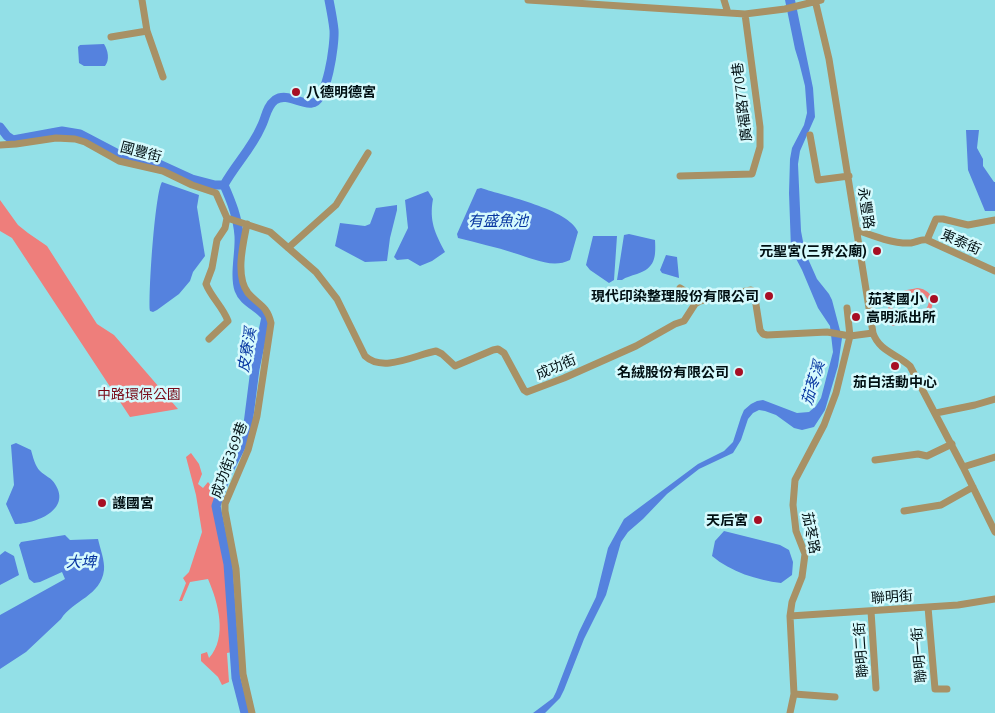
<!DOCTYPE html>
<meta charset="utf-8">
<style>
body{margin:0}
canvas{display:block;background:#93e0e7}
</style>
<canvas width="995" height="713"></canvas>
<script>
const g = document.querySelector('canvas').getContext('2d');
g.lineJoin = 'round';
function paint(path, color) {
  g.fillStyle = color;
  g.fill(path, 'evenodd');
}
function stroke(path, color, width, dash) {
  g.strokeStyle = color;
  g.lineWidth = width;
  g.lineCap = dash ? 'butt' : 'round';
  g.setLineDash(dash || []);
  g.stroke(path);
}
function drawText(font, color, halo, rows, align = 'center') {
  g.font = font + ' Ubuntu,"Noto Sans TC",sans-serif';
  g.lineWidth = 5;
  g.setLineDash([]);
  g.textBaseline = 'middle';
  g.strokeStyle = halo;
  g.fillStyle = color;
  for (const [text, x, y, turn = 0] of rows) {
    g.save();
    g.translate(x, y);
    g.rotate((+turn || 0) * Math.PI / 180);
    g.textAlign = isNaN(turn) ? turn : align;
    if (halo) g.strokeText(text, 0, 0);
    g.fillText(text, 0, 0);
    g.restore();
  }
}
const green = new Path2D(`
 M0,200L18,225L28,233L47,246L97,324L114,335L178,409L130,417L12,238L0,231Z
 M917,288C929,289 936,298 931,310L936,309L937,314L892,326L891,322L895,320L888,311C890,290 900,292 917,288ZM918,292L924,294L929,301C927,315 916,315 904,318L894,313L892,306L898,297Z
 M191,453L199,464L202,474L198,484L203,488L208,482L216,492L214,508L226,565L232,652L227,653L229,682L222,685L218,677L201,661V654L207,652L209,658C228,637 218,602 208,579L190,582L182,601H179L186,583L183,578L189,572L202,532L196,495L186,457Z`);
const water = new Path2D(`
 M785,0H795L813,88L815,117L800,151L798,164L801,231L805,252L817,279L829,294L832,300L842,338L838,366L825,410L814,427L802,430L794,428L776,415L765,411L759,410L753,413L748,419L741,440L733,453L699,469L667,494L643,519L628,532L621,542L606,595L584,639L564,690L560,698L545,713H533L553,698L556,692L579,632L596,597L608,548L624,519L698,464L724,451L733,442L741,417L744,410L751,404L757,401L763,400L797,413L809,412L816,406L821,398L833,352L830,326L818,308L802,270L791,249L789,193L790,159L792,148L804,125L807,113L805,86L799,62L795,49Z
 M104,44C108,50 110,60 105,66H84L79,63L78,47L80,45Z
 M966,130H979L977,148L983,159V166L994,182H995V211H985L968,170Z
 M162,182L199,195L197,207L205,256L193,272L190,281L179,294L157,310L153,312L150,311C148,296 155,192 162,182Z
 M481,188C504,196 569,209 578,232L570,260C552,269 532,258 514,253C496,247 477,243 458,238L457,234L477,189Z
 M428,191L433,199C429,221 435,233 445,252L432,261L420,266L408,259L397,260L394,257L408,228L405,200Z
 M397,205V210L390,238L387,261L365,262L335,246L340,223L365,226L370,224L376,208Z
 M629,234L655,240C656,258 655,268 637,274C631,276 626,277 622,280H617L624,235Z
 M593,236H617L614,280L609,283L590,270L586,265Z
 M666,255L677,257L679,278L662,273L660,270Z
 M16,443L31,450C33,457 35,466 40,471C45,476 52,478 55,484C72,510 35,524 15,524L6,504L14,485L11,445Z
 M724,531L780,545L789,550L793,562L792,575L781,583C757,580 731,572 712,556L715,541Z
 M65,535L70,540L98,539C100,548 105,561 104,570C101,596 73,600 61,619L26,652L0,669V615L65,579L62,572L40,582L34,583L29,579L19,545L21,542Z
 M5,551L14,556L19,575L0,585V555Z`);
const river = new Path2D(`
 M0,127L7,136L13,140L62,131L80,134L122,156L157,163L192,179L215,185H224
 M224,185C231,201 238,218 239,236C240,253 234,274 239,290C243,302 259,307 266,317L255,369L248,424L242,445L226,476L216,506L228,564L236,678L245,713
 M224,185C235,165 252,148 261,127C266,118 266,107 275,100C287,92 300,105 312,103C327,102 335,44 334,30C333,20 331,10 329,0`);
const minor = new Path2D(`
 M142,0L147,31L163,77
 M528,0L745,14L785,9L821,0
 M724,0L728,13
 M815,0L829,59L873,333C879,351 897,354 910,366L963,467L995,532
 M111,37L147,31
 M810,135L818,180L849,176
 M0,145L16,144L56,138L75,139L85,142L119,161L163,171L192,185L216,193L227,218L270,232L316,272L337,299L365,356C383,373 415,355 436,351L442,354L455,366L493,350L498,349L504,353L524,390L527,392L564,378L636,346L675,324L684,321L695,304L700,301L751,290L754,292L760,330L763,334L767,335L827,332L850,336L873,333
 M680,176L752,174L760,147V127L745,14
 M247,224C243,244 235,276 248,293C257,304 267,305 271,323L257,416L248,450L225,504V511L236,569L243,674L252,713
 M857,230C873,236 894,244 911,243C917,242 921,239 927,240L995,271
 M927,240L936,219H943L968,225L995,220
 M288,248L336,205L368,153
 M680,288L700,301
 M209,339L228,321C223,307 211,297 206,284L212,268L217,240L225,228L227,218
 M936,413L975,405L995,399
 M875,460L918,454L927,456L952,444
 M963,467L995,457
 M904,511L941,505L973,487
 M928,607L935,689H947
 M871,611L876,688
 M790,616L958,605L995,599
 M794,694L835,697
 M790,713L794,694L790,616L792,602L802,577L805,554L796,531L793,505L795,480L824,425L836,393L850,336L847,308`);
const markers = [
 [296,92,5,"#a70f24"],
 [877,251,5,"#a70f24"],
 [769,296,5,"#a70f24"],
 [934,299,5,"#a70f24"],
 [856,317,5,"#a70f24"],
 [895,366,5,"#a70f24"],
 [739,372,5,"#a70f24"],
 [102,503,5,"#a70f24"],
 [758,520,5,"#a70f24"]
];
const poiNames = [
 ["八德明德宮",306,92,"left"],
 ["元聖宮(三界公廟)",867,251],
 ["現代印染整理股份有限公司",759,296],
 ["茄苳國小",924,299],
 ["高明派出所",866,317,"left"],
 ["名絨股份有限公司",729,372],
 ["茄白活動中心",895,382,"center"],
 ["護國宮",112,503,"left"],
 ["天后宮",748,520]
];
const streetNames = [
 ["廣福路770巷",742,102,-97],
 ["國豐街",141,152,15],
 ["永豐路",866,208,81],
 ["東泰街",961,242,24],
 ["成功街",556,367,-23],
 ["成功街369巷",229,460,-70],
 ["茄苳路",811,533,79],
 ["聯明街",892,597,-4],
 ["聯明二街",861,650,-94],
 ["聯明一街",919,655,-95]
];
const parkNames = [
 ["中路環保公園",139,394]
];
const waterNames = [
 ["有盛魚池",498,221],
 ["皮寮溪",247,350,-80],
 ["茄苳溪",813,383,-73],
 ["大埤",81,562]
];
paint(green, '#ee7e7b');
paint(water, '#5582de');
stroke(river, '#5582de', 9);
stroke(minor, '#a89165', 7);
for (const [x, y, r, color] of markers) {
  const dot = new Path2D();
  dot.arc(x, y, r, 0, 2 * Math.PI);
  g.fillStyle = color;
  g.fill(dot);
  stroke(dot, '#d5fafd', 2);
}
drawText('bold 14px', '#000f12', '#d5fafd', poiNames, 'right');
drawText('14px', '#000f12', '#d5fafd', streetNames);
drawText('14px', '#790917', '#d5fafd', parkNames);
drawText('italic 15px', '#0837a1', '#d5fafd', waterNames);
</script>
